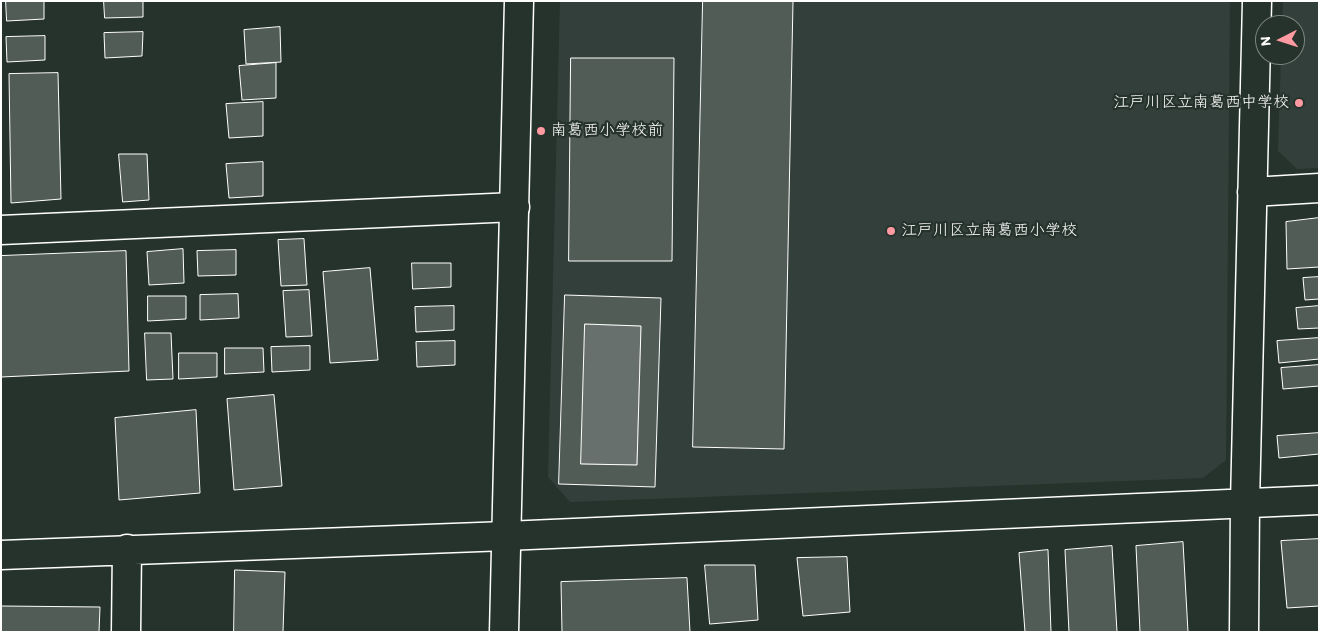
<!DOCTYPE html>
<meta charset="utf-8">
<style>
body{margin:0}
#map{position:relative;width:1320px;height:633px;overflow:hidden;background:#26332d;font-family:Itim,sans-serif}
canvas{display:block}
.frame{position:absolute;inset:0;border:2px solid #fff;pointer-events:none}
.north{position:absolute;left:1255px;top:15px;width:50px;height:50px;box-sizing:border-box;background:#26332d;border:1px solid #7d8581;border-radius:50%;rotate:265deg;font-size:14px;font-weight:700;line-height:20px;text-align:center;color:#fff}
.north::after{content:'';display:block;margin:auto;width:18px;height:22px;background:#ff9aa2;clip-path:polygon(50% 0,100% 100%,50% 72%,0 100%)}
</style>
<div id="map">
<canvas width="1320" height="633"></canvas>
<div class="frame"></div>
<div class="north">N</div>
</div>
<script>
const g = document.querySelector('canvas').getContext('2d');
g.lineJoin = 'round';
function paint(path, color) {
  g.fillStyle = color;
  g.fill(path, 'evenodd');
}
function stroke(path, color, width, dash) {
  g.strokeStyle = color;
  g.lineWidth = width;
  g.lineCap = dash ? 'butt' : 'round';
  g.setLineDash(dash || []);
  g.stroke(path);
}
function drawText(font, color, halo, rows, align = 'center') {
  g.font = font + ' Itim,"Klee One",sans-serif';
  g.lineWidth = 4.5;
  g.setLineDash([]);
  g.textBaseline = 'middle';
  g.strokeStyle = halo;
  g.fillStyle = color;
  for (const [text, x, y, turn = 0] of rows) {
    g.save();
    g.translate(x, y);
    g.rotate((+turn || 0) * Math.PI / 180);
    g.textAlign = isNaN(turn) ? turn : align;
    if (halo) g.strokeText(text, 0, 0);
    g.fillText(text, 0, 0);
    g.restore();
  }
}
const built = new Path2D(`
 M560,1H1230L1226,460L1203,478L570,502L548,477Z
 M1283,1H1319V168L1297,169L1278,151L1281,55H1295V25H1282Z`);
const water = new Path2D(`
 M585,324L641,326L637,465L581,464Z`);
const building = new Path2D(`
 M6,1H44V19L7,21Z
 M104,1H143V17L105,18Z
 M703,1H793L784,449L693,447Z
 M280,27L281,62L246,64L244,30Z
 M143,32L142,56L105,58L104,33Z
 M45,36V60L7,62L6,37Z
 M571,58H674L672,261H569Z
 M276,63V98L242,100L239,66Z
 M58,73L61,199L11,203L9,74Z
 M263,102V136L229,138L226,104Z
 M119,154H147L149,200L123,202Z
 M263,162V196L229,198L226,164Z
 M1319,218V267L1287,269L1286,222Z
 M304,239L307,285L281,286L278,240Z
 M183,249L184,283L149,285L147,252Z
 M236,250V275L198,276L197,251Z
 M126,251L129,371L1,377V256Z
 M412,263H451V287L413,289Z
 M370,268L378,360L330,363L323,272Z
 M1319,277V299L1305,300L1303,278Z
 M309,290L312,336L286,337L283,291Z
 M238,294L239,318L200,320V295Z
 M565,295L661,298L655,487L559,484ZM585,324L641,326L637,465L581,464Z
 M148,296H186V319L148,321Z
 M454,306V330L416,332L415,307Z
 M1319,306V328L1298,329L1296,308Z
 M145,333H171L173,379L147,380Z
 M1319,338V359L1279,363L1277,341Z
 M455,341V365L417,367L416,342Z
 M310,346V370L272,372L271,347Z
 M225,348H263L264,372L225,374Z
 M179,353H217V377L179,379Z
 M1319,365V386L1283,389L1281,368Z
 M274,395L282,486L234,490L227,399Z
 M196,410L200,493L119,500L115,418Z
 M1319,433V454L1279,458L1277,436Z
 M1319,539V606L1287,608L1281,541Z
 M1183,542L1188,632H1140L1136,546Z
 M1112,546L1117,632H1069L1065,550Z
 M1048,550L1051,632H1025L1019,553Z
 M847,557L850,612L803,616L797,558Z
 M705,565H755L758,620L710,624Z
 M235,570L285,572L283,632H234Z
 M687,578L690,632H562L561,582Z
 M1,606L100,607L99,632H1Z`);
const street = new Path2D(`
 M1252,192L1319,188
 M1,230L515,207
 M1,555L506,536L1319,500
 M126,632L127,549
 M1244,632L1245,503L1257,1`);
const secondary = new Path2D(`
 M504,632L519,1`);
const markers = [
 [1299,103,5,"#ff9aa2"],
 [541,131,5,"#ff9aa2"],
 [891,231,5,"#ff9aa2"]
];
const poiNames = [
 ["江戸川区立南葛西中学校",1289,103,"right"],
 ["南葛西小学校前",551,131],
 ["江戸川区立南葛西小学校",901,231]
];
paint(built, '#333f3a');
paint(water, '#67706c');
stroke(water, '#a4a9a7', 1);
paint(building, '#515c57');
stroke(building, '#fff', 1);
stroke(street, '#fff', 31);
stroke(secondary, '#fff', 31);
stroke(street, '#26332d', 28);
stroke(secondary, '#26332d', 28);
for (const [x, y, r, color] of markers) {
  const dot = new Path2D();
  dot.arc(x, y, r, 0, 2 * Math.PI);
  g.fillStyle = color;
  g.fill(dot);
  stroke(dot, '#26332d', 2);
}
drawText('16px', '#fff', '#26332d', poiNames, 'left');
</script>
